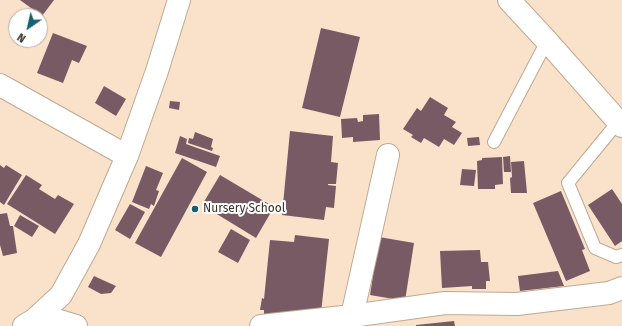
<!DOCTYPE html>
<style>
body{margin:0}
#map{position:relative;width:622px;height:326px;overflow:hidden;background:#fae2ca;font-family:"Fira Sans",sans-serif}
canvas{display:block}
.north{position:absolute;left:8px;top:8px;width:40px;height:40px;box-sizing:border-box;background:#fff;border:1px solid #b1ada9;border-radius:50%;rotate:214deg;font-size:11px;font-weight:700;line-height:16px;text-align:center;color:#3b3228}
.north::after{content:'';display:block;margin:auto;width:14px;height:18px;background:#16616e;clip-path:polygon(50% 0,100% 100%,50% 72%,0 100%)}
</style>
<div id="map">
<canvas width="622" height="326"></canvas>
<div class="north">N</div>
</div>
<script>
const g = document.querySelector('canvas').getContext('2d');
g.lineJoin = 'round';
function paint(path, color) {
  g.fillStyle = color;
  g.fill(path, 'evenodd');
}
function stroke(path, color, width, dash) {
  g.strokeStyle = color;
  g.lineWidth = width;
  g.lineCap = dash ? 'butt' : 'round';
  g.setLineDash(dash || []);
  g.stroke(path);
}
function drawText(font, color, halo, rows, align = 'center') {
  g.font = font + ' "Fira Sans",sans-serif';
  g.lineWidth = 4;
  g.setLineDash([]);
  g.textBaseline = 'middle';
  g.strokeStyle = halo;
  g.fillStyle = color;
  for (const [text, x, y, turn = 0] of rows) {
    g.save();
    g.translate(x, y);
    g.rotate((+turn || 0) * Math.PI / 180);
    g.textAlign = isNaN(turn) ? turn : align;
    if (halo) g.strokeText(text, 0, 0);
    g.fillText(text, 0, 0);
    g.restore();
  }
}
const building = new Path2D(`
 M20,0H54L42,16Z
 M321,28L360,37L340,117L302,108Z
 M53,33L87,46L79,63L72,60L63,83L37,73Z
 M104,86L126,99L116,116L95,103Z
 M430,97L448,108L444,115L456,122L452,127L462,133L454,145L444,139L439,147L424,138L421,143L411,137L413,135L403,129L417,108L421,111Z
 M170,101L180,102L179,110L169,108Z
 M379,114L380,140L353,142V137L342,138L341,119L357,118L358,122L363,121V115Z
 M290,131L333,136L331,162L338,163L336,184H328V185L336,186L334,208L326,207L324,220L282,215Z
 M195,132L213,139L211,147L213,148L212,151L188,143L189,138L193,139Z
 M180,136L187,139L186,144L220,156L216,167L175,153Z
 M479,137L480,145L468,146L467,138Z
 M510,156L511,172H504L503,157Z
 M502,157L503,184L495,185V189H478L477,161L482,160V158Z
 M182,158L207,172L161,257L135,243Z
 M524,161L527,193H511L510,178L512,177L511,162Z
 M0,165L4,168L6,165L22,175L4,205L0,202Z
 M146,166L163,173L156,190L159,191L154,206L151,204L149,209L132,202Z
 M462,169L476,170L474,186L460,185Z
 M26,175L42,185L39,189L55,199L58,195L74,204L55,234L7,204Z
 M220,175L274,207L256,238L202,205Z
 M612,189L622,204V241L615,246L588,205Z
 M561,191L585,249L582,250L590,271L566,281L533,203Z
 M130,204L145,212L130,239L115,230Z
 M7,213L10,226H13L17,253L3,256L0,245V214Z
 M20,215L39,226L32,237L14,226Z
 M231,229L250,240L238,263L218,252Z
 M295,235L329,239L321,313L298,310L297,320L264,316V310H260L262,298L264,299L270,240L294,242Z
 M379,237L414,243L405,301L370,295Z
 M480,250L481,262H488L490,281H486V289H472V286L442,288L440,251Z
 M558,271L564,286L520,291L518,276Z
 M94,276L116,286L111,293L101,294L88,287Z
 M454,321L455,326H416V325Z`);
const lane = new Path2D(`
 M618,122L568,183L595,248L616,257L622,255
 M494,142L547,41`);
const street = new Path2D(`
 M0,85L127,156
 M352,316L388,155
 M34,320L53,319L76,326
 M24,326L34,320L61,295L89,244L127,156L157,71L179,0
 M261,326L352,316L445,303L517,304L609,293L622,288`);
const secondary = new Path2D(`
 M509,0L547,41L622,126`);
const markers = [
 [195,209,4,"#16616e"]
];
const poiNames = [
 ["Nursery School",203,209]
];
paint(building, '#785a65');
stroke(lane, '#bfa992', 14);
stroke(street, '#bfa992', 24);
stroke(secondary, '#bfa992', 24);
stroke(lane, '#fff', 12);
stroke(street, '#fff', 22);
stroke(secondary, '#fff', 22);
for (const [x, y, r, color] of markers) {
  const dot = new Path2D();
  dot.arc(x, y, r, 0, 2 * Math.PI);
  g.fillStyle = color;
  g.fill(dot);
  stroke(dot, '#fff', 1.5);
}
drawText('12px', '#3b3228', '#fff', poiNames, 'left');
</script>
